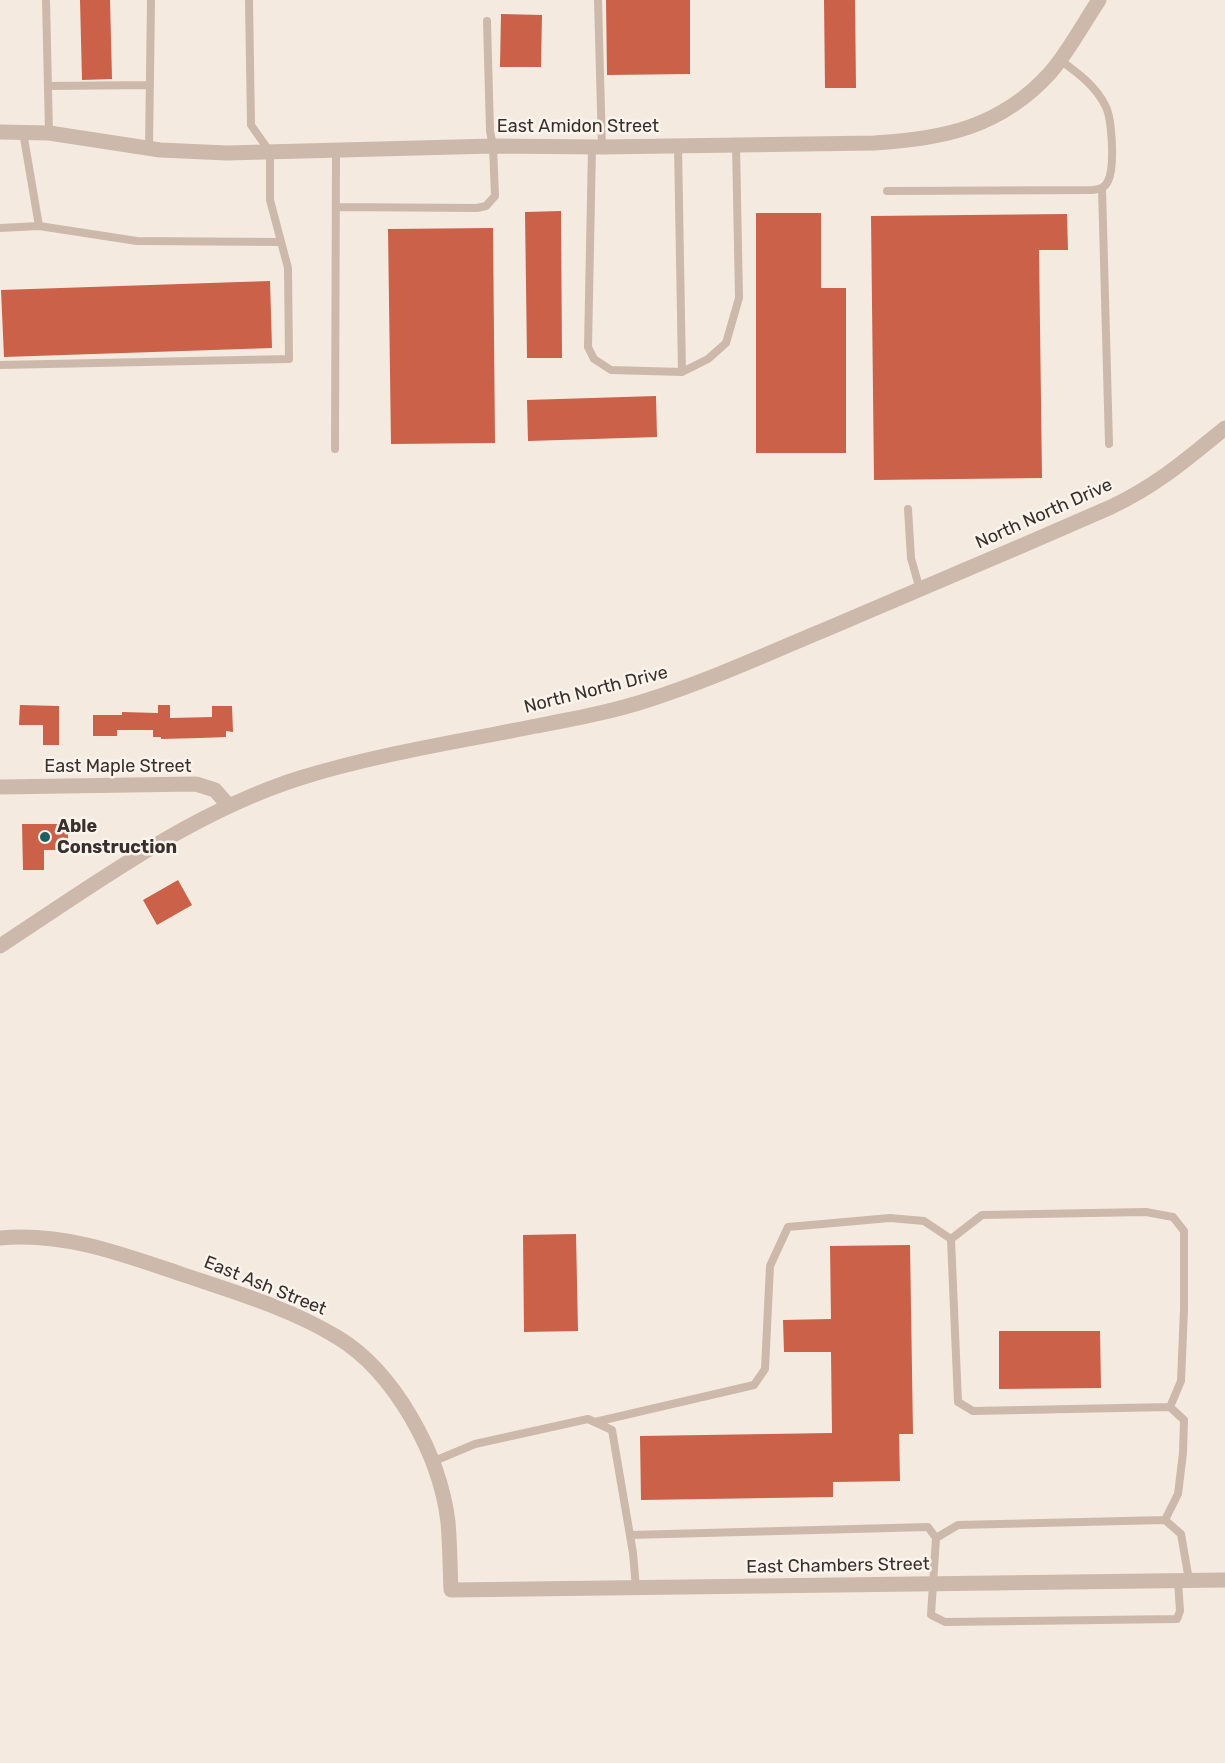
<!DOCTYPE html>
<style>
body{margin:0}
canvas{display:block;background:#f4eae0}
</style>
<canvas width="1225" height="1763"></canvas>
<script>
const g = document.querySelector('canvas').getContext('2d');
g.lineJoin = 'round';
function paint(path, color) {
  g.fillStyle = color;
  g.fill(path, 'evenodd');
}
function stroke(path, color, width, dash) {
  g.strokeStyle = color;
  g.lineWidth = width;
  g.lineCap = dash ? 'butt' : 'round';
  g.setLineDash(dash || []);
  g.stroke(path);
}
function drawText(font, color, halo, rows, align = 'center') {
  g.font = font + ' Rubik,sans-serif';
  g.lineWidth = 5;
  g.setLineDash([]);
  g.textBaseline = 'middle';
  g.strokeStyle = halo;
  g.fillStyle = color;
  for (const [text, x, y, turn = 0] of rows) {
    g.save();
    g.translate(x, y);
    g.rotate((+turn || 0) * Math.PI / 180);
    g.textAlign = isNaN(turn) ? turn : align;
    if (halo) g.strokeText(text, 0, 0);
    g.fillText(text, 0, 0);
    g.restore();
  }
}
const building = new Path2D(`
 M80,0H110L112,79L82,80Z
 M606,0H690V74L607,75Z
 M824,0H855L856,88H825Z
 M501,14L542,15L541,67H500Z
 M561,211L562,358H527L525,212Z
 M756,213H821V288H846V453H756Z
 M1067,214L1068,250H1039L1042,478L874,480L871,216Z
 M493,228L495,443L391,444L388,229Z
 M270,281L272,348L4,357L1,290Z
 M656,396L657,437L528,441L527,400Z
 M20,705L59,706V745H43V725H19Z
 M158,705H170V718L212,717V706H232L233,732L226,731V737L200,738L161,739V737H153V730H117V736H93V715H122V712L158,713Z
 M22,824H68V850H44V870H23Z
 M178,880L192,905L157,925L143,900Z
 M576,1234L578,1331L524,1332L523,1235Z
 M910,1245L913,1434H899L900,1481L833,1482V1497L641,1500L640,1436L832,1433L831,1352H784L783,1320L831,1319L830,1246Z
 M999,1331H1100L1101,1388L999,1389Z`);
const service = new Path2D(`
 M46,0L49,133
 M598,0L602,147
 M48,86L150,85
 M23,132L39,226L137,241L281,242
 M678,146L682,372
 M592,147L588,347L594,359L611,370L682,372L708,359L726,343L739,298L736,145
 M149,149L151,0
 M1102,188L1109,444
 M887,191L1093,190C1100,189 1105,188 1108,181C1115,168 1112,120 1106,107C1096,86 1078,73 1060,60
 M336,207L477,208L486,206L495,196L493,146L490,131L487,21
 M0,228L39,226
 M0,365L289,359L288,268L270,200V152L251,125L249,0
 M335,449L336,151
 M908,509L911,558L920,590
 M951,1239L982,1215L1146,1212L1173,1217L1184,1231V1309L1181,1381L1170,1407
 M595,1422L754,1385L765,1369L770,1266L788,1227L890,1218L924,1221L951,1239L958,1402L973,1411L1170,1407L1184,1420L1183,1453L1178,1494L1165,1520
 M432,1462L475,1444L588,1419L612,1430L633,1553L636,1588
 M630,1535L928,1527L936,1538L931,1615L945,1622L1177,1619L1180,1611L1178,1581
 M936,1538L958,1525L1165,1520L1181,1534L1189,1580`);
const minor = new Path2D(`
 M0,787L196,784L215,790L228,805
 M0,946C95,884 190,813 300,778C377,754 457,742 536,726C573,719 611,712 648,700C708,681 764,655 822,631C919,590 1015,549 1111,507C1157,485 1186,460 1225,428`);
const tertiary = new Path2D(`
 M0,132L49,133L160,150L227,153L493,146L602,147L874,143C944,139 1001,127 1050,73C1069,51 1083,24 1099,0
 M0,1238C64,1232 122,1254 181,1274C234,1292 289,1308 337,1337C395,1372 440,1455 448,1522C450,1545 450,1568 451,1590L1225,1580`);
const markers = [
 [45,837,6,"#1e5e5f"]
];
const streetNames = [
 ["East Amidon Street",578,127],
 ["North North Drive",1044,514,-24],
 ["North North Drive",596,690,-14],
 ["East Maple Street",118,767],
 ["East Ash Street",265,1286,22],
 ["East Chambers Street",838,1566,-1]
];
const poiNames = [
 ["Able",57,827],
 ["Construction",57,848]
];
paint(building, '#ca6148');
stroke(service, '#cdb9ab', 8);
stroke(minor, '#cdb9ab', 15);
stroke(tertiary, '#cdb9ab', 15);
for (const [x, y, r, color] of markers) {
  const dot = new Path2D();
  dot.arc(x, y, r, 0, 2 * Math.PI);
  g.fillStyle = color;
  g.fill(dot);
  stroke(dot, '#fbf4ed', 2);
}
drawText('18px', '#3b2f2b', '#fbf4ed', streetNames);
drawText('bold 18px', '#3b2f2b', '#fbf4ed', poiNames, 'left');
</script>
